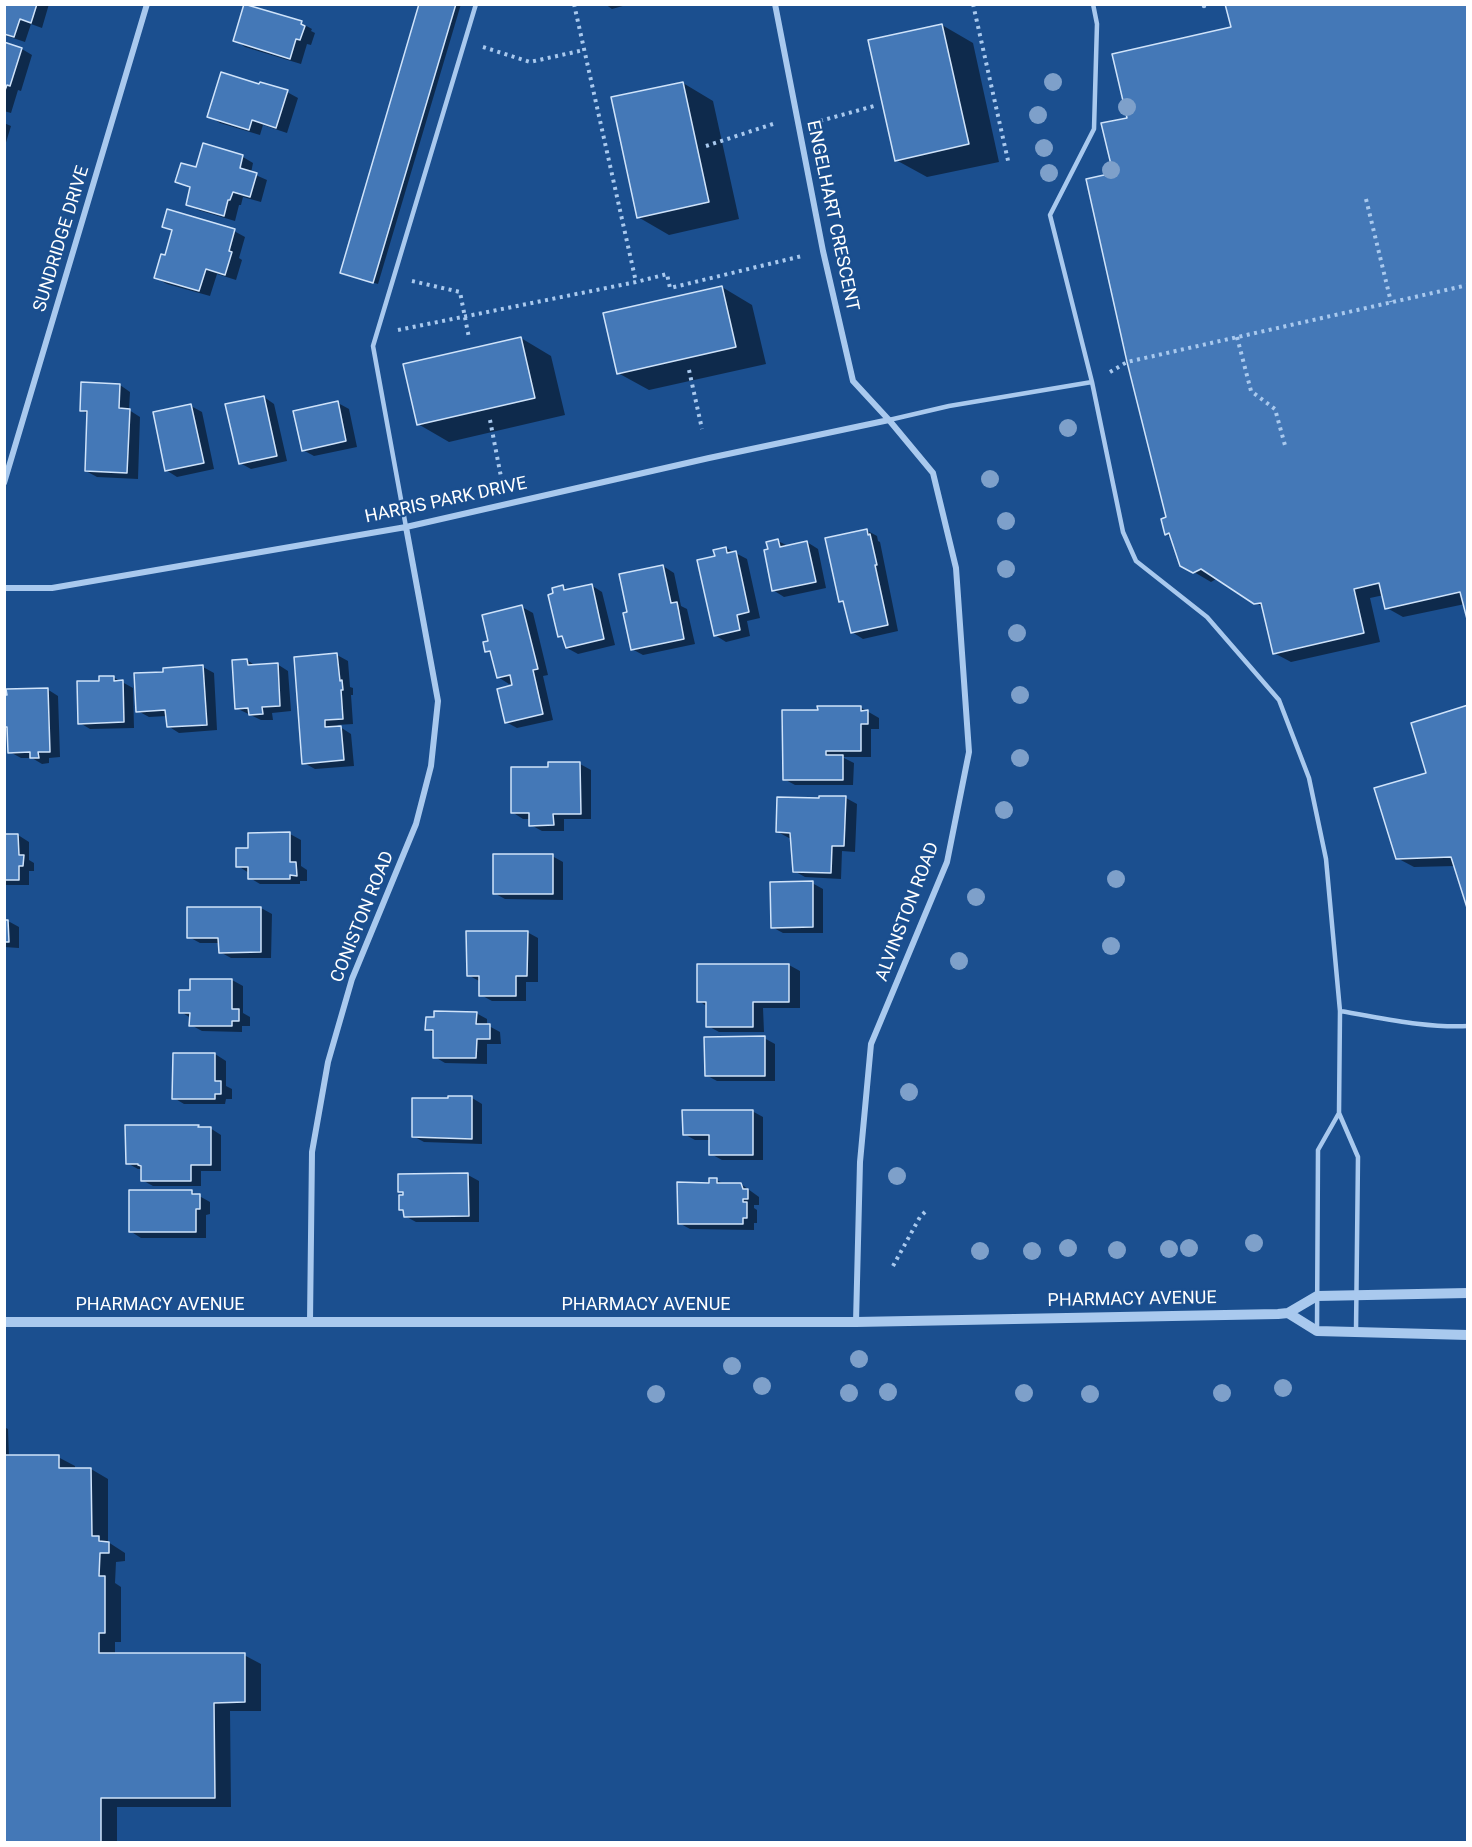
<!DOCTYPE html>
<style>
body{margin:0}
#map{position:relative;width:1472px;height:1847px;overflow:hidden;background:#1b4f8f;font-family:Roboto,sans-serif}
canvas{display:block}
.frame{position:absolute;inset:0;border:6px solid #fff;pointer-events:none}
</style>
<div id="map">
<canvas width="1472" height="1847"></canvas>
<div class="frame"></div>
</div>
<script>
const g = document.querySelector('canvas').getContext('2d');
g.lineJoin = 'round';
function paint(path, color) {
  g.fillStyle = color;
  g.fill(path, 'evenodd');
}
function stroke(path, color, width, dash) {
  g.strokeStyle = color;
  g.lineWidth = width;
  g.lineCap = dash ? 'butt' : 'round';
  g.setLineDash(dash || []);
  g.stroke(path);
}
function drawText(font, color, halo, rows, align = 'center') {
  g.font = font + ' Roboto,sans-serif';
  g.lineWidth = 4.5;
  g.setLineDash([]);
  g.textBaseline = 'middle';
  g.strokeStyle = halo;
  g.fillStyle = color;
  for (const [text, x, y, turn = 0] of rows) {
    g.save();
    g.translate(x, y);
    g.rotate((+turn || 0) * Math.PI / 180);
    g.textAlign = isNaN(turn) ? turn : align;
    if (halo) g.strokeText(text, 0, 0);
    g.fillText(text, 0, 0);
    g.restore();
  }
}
const shadow = new Path2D(`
 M4,4H49L42,28L31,24L25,42L4,35Z
 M421,4H461L378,284L347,275Z
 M605,4H630L612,9Z
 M1226,4L1465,604L1403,617L1387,608L1384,595L1370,598L1380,642L1291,662L1274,653L1264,608L1218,578L1211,582L1182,565L1172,538L1166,534L1168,518L1115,175L1129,119L1233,28Z
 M301,23L312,29L311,31L315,33L311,45L307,44L301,64L245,47L235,40Z
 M942,25L973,43L999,162L927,177L896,160Z
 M4,44L22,49L32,55L21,91L18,90L11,113L4,111Z
 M683,83L713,101L739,219L669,235L638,217Z
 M260,85L287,92L298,98L287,133L263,125L260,135L220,123L209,116Z
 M4,123L11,126L4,149Z
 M243,157L253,163L251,173L267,180L261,202L243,197L241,205H239L235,221L198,210L188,204L191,189L177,181L197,169Z
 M164,226L234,231L245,237L239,258L242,260L236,280L217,274L210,296L167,284L156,278L166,257L173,232Z
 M722,287L752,305L766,364L649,390L618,373Z
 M521,338L551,356L565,415L449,442L418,424Z
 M120,385L130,392L129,410L140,417L138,479L97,477L86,471L88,414L81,410Z
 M264,397L274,404L287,461L251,469L240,463Z
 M338,403L349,409L357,447L314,456L303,450Z
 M191,406L202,412L214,469L177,477L166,470Z
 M866,530L877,536L878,541L880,542L898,631L863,639L852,632L846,604L841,601Z
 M778,541L788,546L807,542L818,549L826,588L784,597L773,590L769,550Z
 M726,548L747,559L760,618L747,621L750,636L726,642L715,635L717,557Z
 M663,566L674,573L681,606L687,609L695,644L643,655L632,649L629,614Z
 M591,585L602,592L615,645L578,654L567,648L565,639L559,636L563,587L570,590Z
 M522,607L533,613L548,675L543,676L553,720L517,728L506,722L513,683L509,684L498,677L493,654L486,651Z
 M337,655L348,661L350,687L353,688V695H351L353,724L337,725L351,734L354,766L315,769L304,763Z
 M247,660L256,666L277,664L288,671L291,711L272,713L273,720H261L236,708Z
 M203,667L214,673L217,730L179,733L168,726L167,716L149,717L138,711L165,673Z
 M113,677L133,688L134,728L90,729L80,723L101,683Z
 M47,689L58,696L60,757L49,758V763L42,764L32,758H21L10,752L9,730L4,727V712Z
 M860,707L879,718V729H871V757H842L854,763L853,785H795L784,779L820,712Z
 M580,764L591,770V819H564V831H542L531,825V819H523L512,812L550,769Z
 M1427,774L1455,866L1414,867L1397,858Z
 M846,798L857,804L855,852L842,851L841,879L805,877L794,871L792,838H789L778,832Z
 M290,834L301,840V866L307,870V881H300V884H260L250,878L249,873L238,866L249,849Z
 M4,835H18L29,842V860L34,863V871H29V885H4Z
 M552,856L563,862V900L505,899L494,893Z
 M812,883L823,889V933H783L772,927Z
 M261,908L272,914L271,958H231L220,952V943H200L189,937Z
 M4,921H8L19,927V948L4,947Z
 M527,932L538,938V982H526V1001H492L481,995V982L468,975Z
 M699,965H789L800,971V1008H763L764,1032H719L708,1026V1007L699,1001Z
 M232,980L243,986V1013L250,1017V1026H242V1032L202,1031L191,1025V1018L181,1012L191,992Z
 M476,1013L487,1019V1025L500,1032L501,1044H487V1064L445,1063L435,1057V1034L427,1029Z
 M764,1038L775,1044V1081H717L706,1075Z
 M215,1054L226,1061V1086L232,1089V1099H226L225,1104H184L174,1098Z
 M472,1098L482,1104V1144L424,1142L413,1136Z
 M752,1111L763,1117V1160H722L711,1154V1140H695L684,1134Z
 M127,1127H198L210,1128L221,1135V1171H201V1186H153L142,1180L143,1169H138L127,1163Z
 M468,1175L479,1181V1222H416L405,1216V1212L400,1209L405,1193L400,1191Z
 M717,1180L724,1184H741L759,1197V1205H754V1208L757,1210V1223H754V1230L690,1229L679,1223L711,1184Z
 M131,1192H192L210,1202V1214L206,1215V1238H141L130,1231Z
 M4,1427L8,1429L9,1457H58L75,1466V1469H91L108,1479V1542L125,1553V1561L116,1562L115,1583L121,1587V1642H115V1655H244L261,1664V1711H230L231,1807H117V1842H4Z`);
const building = new Path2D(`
 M4,4H37L31,23L20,19L14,37L4,34Z
 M244,4L302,21L301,24L305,26L300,40L296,39L290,59L233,41Z
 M419,4H456L373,283L340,273Z
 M1225,4H1468V623L1460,592L1385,609L1379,583L1354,589L1364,633L1273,654L1261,603L1254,604L1201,569L1193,573L1180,566L1169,533L1165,535L1161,519L1166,517L1127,362L1086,179L1113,173L1101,123L1127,118L1112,54L1231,27Z
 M942,24L969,144L895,161L868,40Z
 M4,42L22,48L10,86L7,85L4,93Z
 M221,72L259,84L260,82L288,90L276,128L252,120L249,130L207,117Z
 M683,82L709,202L637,218L611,97Z
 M203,143L243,155L240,168L257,173L250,197L233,192L230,200H228L224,216L186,205L190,187L175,182L181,163L196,167Z
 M167,209L235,229L229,251L232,252L225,275L206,269L199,291L154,278L161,254L165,255L172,230L162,227Z
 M722,286L736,347L617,374L603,313Z
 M521,337L535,398L417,425L403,364Z
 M81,382L120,384L119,408L130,409L127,473L85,471L87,411H80Z
 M264,396L277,456L239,464L225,404Z
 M338,401L346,441L302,451L293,411Z
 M191,404L204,463L165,471L153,412Z
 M867,529L868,535L870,534L877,565H875L888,625L851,633L843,601L839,602L825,538Z
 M778,539L780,547L807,541L816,582L772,591L764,550L768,549L766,542Z
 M726,547L727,553L736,551L749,612L737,615L740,630L714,636L697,560L715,556L713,550Z
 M663,565L671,603L677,602L684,639L631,650L623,613L627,612L619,574Z
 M592,584L604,639L566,648L562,636L558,637L548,595L553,593L552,588L563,585L564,590Z
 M522,605L538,669L533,670L543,714L505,723L497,689L512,685L510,675L497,678L490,651L485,652L483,642L488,641L482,615Z
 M337,653L340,681L342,680L343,690H341L343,719L325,720V727L341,726L344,760L302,764L294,657Z
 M247,659L248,665L278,663L280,706L262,707L263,714L249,715L248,708L235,709L232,660Z
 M203,665L207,725L167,727L165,710L136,712L134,673L163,672V668Z
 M99,676H114V681L123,680L124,722L78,724L77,681H99Z
 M48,688L50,752H38L39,758H30V752L8,753L7,727H4L5,695H7L6,689Z
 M1468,705V911L1451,857L1396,859L1374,788L1426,773L1411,723Z
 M817,706H861V711L868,710V724H861V751H826V755H843V780H783L782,710H818Z
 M548,762H580L581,814H553L554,825L529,826V813H511V767H548Z
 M819,796H846L844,846H832L831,873L793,872L790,833L776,832L777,797L819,798Z
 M290,832V862H296L297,876L290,875V879H248V867H236V848H248V833Z
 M4,834H18L19,855H24L23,866H19V880H4Z
 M493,854H553V894H493Z
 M813,881V927L771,928L770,882Z
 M187,907H261V952L219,953L218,938H187Z
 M4,920H8L9,942H4Z
 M466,931H528L527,976H516V996H479V976H467Z
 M697,964H789V1002H753V1027H706V1002H697Z
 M190,979H232V1009H239V1021H232V1026H189L190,1013H179V990H190Z
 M434,1011L477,1012L476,1024H490V1039H477L476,1058H433V1030H425L426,1017H434Z
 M765,1036V1076H705L704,1037Z
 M173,1053H215V1081H221V1094H215V1099H172Z
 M448,1096H472V1139L412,1137V1098H448Z
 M682,1110H753V1155H709V1135H683Z
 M125,1125H199L198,1127H211V1165H191V1181H141V1166L138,1165V1164H126Z
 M468,1173L469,1216L404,1217L403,1210H399V1195H403V1192H398V1174Z
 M709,1178H717V1183H741L743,1189H748V1199H743V1202H747V1218H743V1224H678L677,1182L709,1183Z
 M129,1190H192V1194H200V1209H196V1232H129Z
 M4,1455H59V1468H91L92,1536H99V1541L109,1542V1553H100L99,1576H105V1633H99V1653H245V1702L214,1703L215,1798H101V1842H4Z`);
const path = new Path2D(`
 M574,4L636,282
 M973,4L1009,165
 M483,47L530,62L584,50
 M820,121L874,106
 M706,146L776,123
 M1366,199L1391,302
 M412,281L460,292L469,338
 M398,330L636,282L667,274L670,288L802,256
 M1237,337L1251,391L1275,409L1286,449
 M689,370L702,429
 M1110,372L1127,362L1468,285
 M490,420L502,482
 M893,1266L920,1217L927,1210`);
const service = new Path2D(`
 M1093,4L1097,24L1094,129L1050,215L1092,382L1123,532L1136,561L1207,617L1279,700L1309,778L1326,859L1340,1011L1339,1113L1358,1157L1356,1331
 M1204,4V6
 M889,420L949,406L1092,382
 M406,527L373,346L476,4
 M1340,1011C1383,1018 1424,1028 1468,1026
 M1317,1330L1318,1150L1339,1113`);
const minor = new Path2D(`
 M775,4L823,251L853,381L889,420L933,473L956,568L969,752L947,862L871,1044L860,1162L856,1322
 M4,483L147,4
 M4,588H52L406,527L709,458L889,420
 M310,1321L312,1152L328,1062L352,979L416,824L431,766L438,701L406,527`);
const tertiary = new Path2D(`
 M1288,1313L1317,1331L1468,1335
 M4,1322H856L1278,1314L1288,1313L1317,1296L1468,1293`);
const trees = [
 [1053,82],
 [1127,107],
 [1038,115],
 [1044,148],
 [1111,170],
 [1049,173],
 [1068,428],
 [990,479],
 [1006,521],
 [1006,569],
 [1017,633],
 [1020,695],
 [1020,758],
 [1004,810],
 [1116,879],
 [976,897],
 [1111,946],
 [959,961],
 [909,1092],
 [897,1176],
 [1254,1243],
 [1068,1248],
 [1189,1248],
 [1169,1249],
 [1117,1250],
 [980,1251],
 [1032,1251],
 [859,1359],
 [732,1366],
 [762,1386],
 [1283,1388],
 [888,1392],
 [849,1393],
 [1024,1393],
 [1222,1393],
 [656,1394],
 [1090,1394]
];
const streetNames = [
 ["ENGELHART CRESCENT",832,216,78],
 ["SUNDRIDGE DRIVE",62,239,-73],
 ["HARRIS PARK DRIVE",446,501,-12],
 ["ALVINSTON ROAD",908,912,-69],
 ["CONISTON ROAD",363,917,-68],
 ["PHARMACY AVENUE",1132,1300,-1],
 ["PHARMACY AVENUE",160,1305],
 ["PHARMACY AVENUE",646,1305]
];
paint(shadow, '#0007');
paint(building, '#4478b7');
stroke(building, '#cfe3fa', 1.5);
stroke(path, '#a9c9ee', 4, [3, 4.5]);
stroke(service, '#a9c9ee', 4.5);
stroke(minor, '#a9c9ee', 6);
stroke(tertiary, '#a9c9ee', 10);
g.fillStyle = '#7ea0ca';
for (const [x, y] of trees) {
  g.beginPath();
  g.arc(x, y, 9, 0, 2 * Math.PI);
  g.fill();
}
drawText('18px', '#fff', '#1b4f8f', streetNames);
</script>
